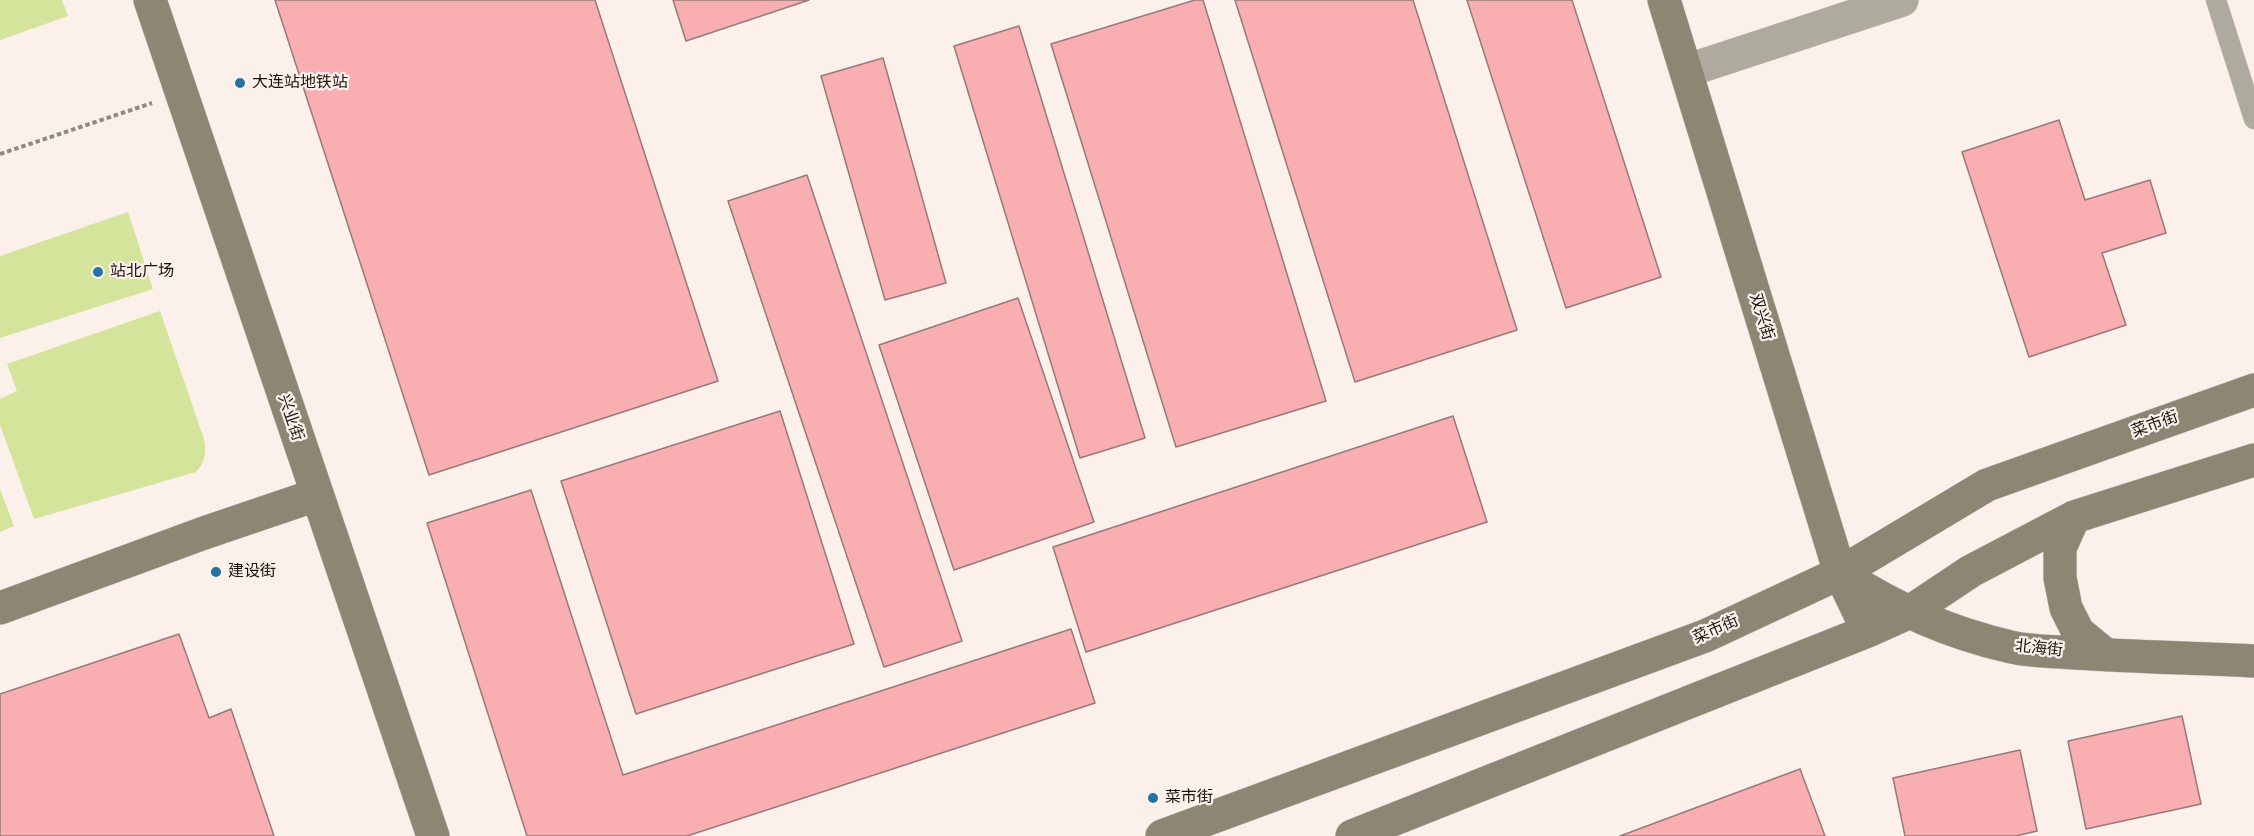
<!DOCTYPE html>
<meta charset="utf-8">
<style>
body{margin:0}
canvas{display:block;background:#fcf0ea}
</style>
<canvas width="2254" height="836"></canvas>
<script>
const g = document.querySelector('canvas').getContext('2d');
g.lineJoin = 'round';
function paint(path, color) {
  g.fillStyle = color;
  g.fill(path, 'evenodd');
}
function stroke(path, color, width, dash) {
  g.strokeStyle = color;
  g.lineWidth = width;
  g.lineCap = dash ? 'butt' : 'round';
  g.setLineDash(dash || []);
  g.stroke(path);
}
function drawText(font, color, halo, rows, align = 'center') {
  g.font = font + ' Poppins,"Noto Sans SC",sans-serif';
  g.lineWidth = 4.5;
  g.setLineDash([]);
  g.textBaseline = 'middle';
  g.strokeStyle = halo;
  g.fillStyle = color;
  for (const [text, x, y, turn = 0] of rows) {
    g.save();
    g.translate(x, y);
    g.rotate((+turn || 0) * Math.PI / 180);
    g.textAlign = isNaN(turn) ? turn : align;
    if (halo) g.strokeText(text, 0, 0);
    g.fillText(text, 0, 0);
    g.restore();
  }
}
const green = new Path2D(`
 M0,0H62L68,16L0,40Z
 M128,212L153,289L0,338V256Z
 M160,311L204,439C207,453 205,462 196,472L34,519L0,425V399L17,391L7,364Z
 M0,489L14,526L0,532Z`);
const building = new Path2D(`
 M275,0H595L718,381L429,475Z
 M673,0H809L686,41Z
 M1195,0H1203L1326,401L1176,447L1051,44Z
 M1235,0H1413L1517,330L1355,382Z
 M1467,0H1572L1661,277L1566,308Z
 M1019,26L1145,438L1080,458L954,46Z
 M883,58L946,283L885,300L821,76Z
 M2059,120L2085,200L2150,180L2166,233L2102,253L2126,325L2029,357L1962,152Z
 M807,175L962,641L884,667L728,201Z
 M1018,298L1094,522L954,570L879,345Z
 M780,411L854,644L636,714L561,481Z
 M1453,416L1487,522L1086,652L1053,547Z
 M531,490L623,775L1071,629L1095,703L687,836H527L427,523Z
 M179,634L209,718L231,709L274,836H0V694Z
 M2182,716L2201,804L2086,829L2068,741Z
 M2020,750L2037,831L2016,836H1905L1893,778Z
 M1800,769L1825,836H1620Z`);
const path = new Path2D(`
 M0,154L152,103`);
const lane = new Path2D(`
 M2216,0L2254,119`);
const street = new Path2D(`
 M1686,71L1902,0`);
const secondary = new Path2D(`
 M150,0L433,836
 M1664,0L1840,573L1868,631
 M2074,517L2060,548V578L2066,608L2078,632L2106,655
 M1840,573C1893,608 1949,633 2011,647C2032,652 2055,651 2075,653C2135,657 2194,658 2254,661
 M0,608L204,533L316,495
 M1162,836L1705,636L1840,573L1987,485L2254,390
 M1352,836L1868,631L1908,613L1971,571L2074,517L2254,460`);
const markers = [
 [240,83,6,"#2373a5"],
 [98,272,6,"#2373a5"],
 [216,572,6,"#2373a5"],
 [1153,798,6,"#2373a5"]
];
const poiNames = [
 ["大连站地铁站",252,83],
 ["站北广场",110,272],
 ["建设街",228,572],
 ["菜市街",1165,798]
];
const streetNames = [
 ["双兴街",1761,317,73],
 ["兴业街",290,418,71],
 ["菜市街",2155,425,-20],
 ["菜市街",1716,630,-24],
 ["北海街",2039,649,6]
];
paint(green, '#d4e49a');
paint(building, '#f9afb2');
stroke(building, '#98797a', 1.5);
stroke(lane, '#d8ccc7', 21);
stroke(street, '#d8ccc7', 34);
stroke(secondary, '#d8ccc7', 34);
stroke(path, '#938782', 4, [4.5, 3]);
stroke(lane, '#afaa9e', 20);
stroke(street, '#afaa9e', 33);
stroke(secondary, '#8e8675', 33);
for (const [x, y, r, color] of markers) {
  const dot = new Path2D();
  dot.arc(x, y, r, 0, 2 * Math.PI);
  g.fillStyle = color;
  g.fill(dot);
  stroke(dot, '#fcf0ea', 2);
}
drawText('16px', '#1c120d', '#fcf0ea', poiNames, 'left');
drawText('16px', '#1c120d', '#fcf0ea', streetNames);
</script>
